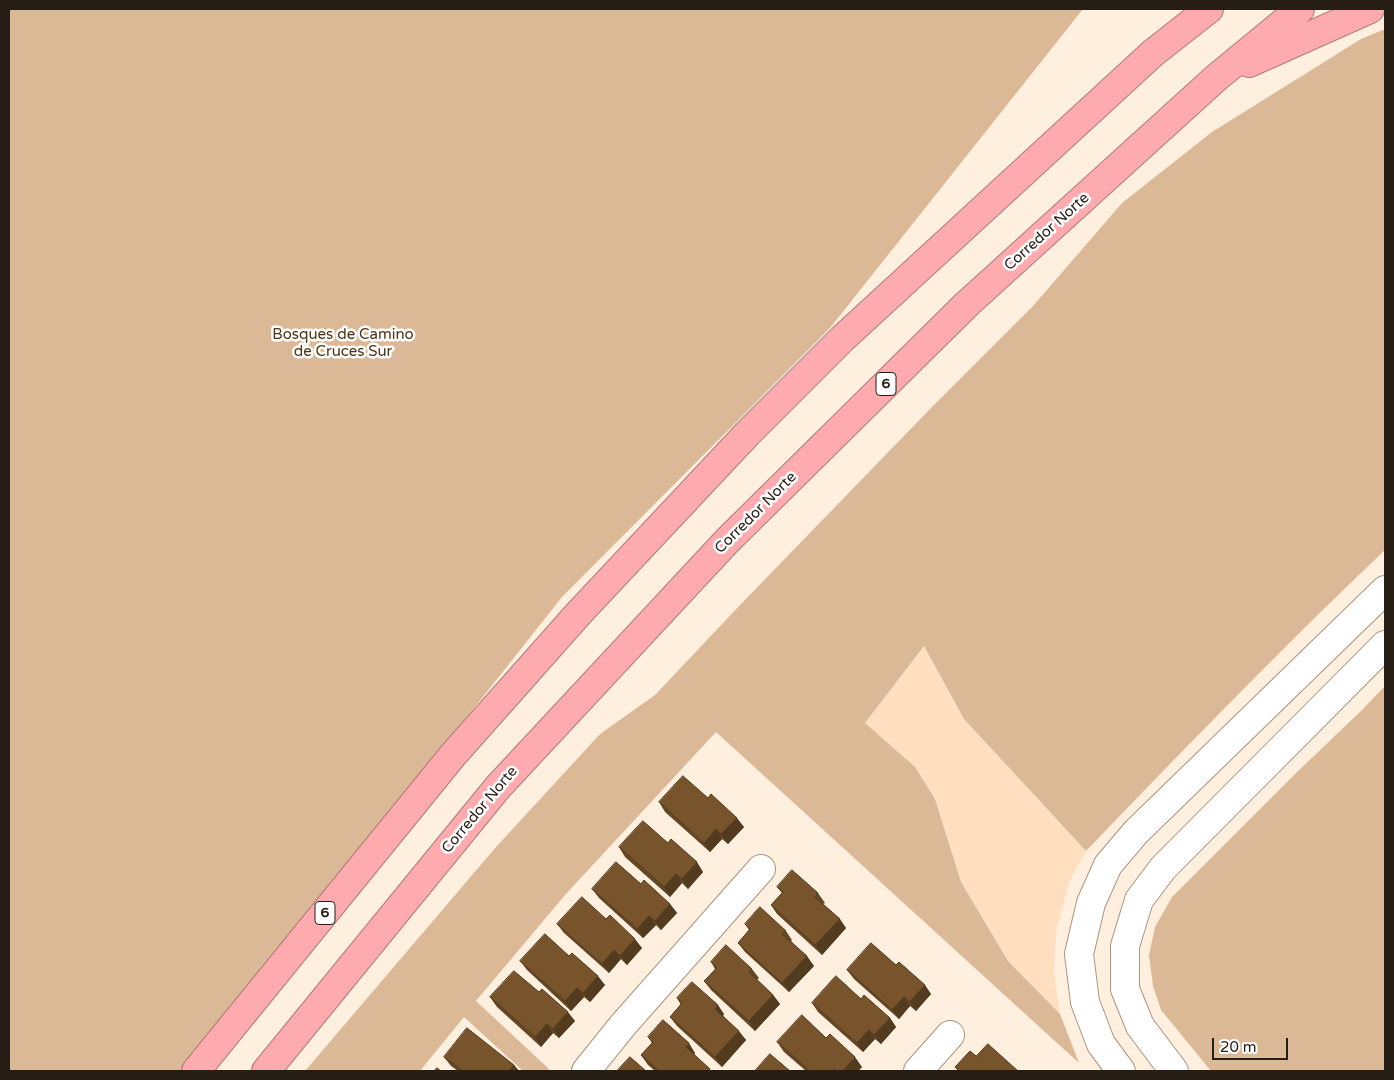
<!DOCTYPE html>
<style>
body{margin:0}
#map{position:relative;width:1394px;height:1080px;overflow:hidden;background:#feefdf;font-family:"Varela Round",sans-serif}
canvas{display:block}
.frame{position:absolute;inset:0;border:10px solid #261d14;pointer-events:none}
.scale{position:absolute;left:1212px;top:1038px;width:76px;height:22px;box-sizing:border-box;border:2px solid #261d14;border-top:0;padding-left:6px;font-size:15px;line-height:18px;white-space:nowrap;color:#261d14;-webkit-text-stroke:4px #fff;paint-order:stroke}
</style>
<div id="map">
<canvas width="1394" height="1080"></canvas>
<div class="frame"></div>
<div class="scale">20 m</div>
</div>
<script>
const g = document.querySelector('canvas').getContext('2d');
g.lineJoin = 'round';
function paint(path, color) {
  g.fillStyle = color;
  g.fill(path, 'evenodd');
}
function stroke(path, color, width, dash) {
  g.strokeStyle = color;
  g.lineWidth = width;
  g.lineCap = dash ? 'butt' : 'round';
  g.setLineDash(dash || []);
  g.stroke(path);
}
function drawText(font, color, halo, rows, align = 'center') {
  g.font = font + ' "Varela Round",sans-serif';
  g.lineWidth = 5;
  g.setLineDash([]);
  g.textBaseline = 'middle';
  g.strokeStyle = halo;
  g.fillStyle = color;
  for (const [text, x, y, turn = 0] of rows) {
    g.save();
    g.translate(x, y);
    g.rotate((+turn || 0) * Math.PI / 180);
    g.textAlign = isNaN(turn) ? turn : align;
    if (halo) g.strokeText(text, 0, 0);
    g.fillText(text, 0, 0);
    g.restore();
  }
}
const built = new Path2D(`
 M924,646L964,719L1086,851L1070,880L1056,932L1054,975L1060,1014L1008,961L961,882L935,799L865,723Z`);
const green = new Path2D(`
 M9,9H1083L830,328L562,597L187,1071H9Z
 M1385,29V550C1283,647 1184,749 1086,851L964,719L924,646L865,723L915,767L935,799L961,882L1008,961L1060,1014L1079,1063L716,732L565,895L476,1001L549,1069L547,1071H523L464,1017L420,1071H305L496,847L600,734L655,695L741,604L930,409L1033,306L1122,203L1212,132L1361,39Z
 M1385,686V1071H1211L1161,1010L1153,986L1149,955L1155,927L1172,897L1296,773L1361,711Z`);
const minor = new Path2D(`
 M586,1071L623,1025L761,869
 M918,1071L950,1035
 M1121,1071L1101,1044L1085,1002L1079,954L1091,903L1108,865L1136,832L1385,590
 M1174,1071L1140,1026L1125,989V946L1139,900L1163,868L1385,645`);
const highway = new Path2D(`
 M1249,63L1370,9
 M196,1071L453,755L579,613L747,434L842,339L1153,53L1209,9
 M266,1071L498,787L727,541L967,304L1216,78L1300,9`);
const wall = new Path2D(`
 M708,798L744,827L728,844L722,839L710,852L665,812L659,802Z
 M668,843L703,872L688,889L682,883L670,897L625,857L619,847Z
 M641,884L670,904L677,913L661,930L656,925L643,938L599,898L592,889Z
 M777,887L818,893L825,903L823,904L846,928L822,955L777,914L771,905L782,893Z
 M606,919L642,948L627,965L621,959L609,973L564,933L557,924Z
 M745,924L786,931L792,940L791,941L814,966L789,992L745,952L738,943L749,930Z
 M569,956L605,985L590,1002L584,997L571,1011L527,970L520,961Z
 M711,962L752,969L759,978L757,980L773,995L780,1004L755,1031L711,990L704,981L715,969Z
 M896,965L931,994L916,1011L910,1006L899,1019L854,979L847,970Z
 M539,992L575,1021L559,1038L553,1033L541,1047L497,1007L490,997Z
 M677,998L724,1014L723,1016L746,1040L722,1067L677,1026L670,1017L681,1005Z
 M861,999L890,1018L896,1027L881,1044L875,1039L863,1052L818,1012L812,1003Z
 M648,1037L695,1053L694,1055L711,1071H655L648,1065L641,1055L652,1043Z
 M826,1038L862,1067L858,1071H806L784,1052L777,1042Z
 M444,1057L514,1065L519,1071H458L451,1066Z`);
const shadedWall = new Path2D(`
 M737,818L744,827L728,844L721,834Z
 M716,829L722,839L710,852L704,843Z
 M697,862L703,872L688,889L682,879Z
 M676,874L682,883L670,897L664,887Z
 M670,904L677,913L661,930L655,921Z
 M649,916L656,925L643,938L637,929Z
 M840,919L846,928L822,955L815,945Z
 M635,939L642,948L627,965L620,956Z
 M614,950L621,959L609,973L602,964Z
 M807,956L814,966L789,992L782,983Z
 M598,976L605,985L590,1002L583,993Z
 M925,985L931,994L916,1011L910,1002Z
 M577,988L584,997L571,1011L565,1001Z
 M773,995L780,1004L755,1031L749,1021Z
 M904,997L910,1006L899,1019L892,1010Z
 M718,1005L724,1014L721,1018L715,1009Z
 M568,1012L575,1021L559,1038L553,1029Z
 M890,1018L896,1027L881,1044L874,1035Z
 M547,1024L553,1033L541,1047L535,1037Z
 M869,1030L875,1039L863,1052L857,1043Z
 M739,1031L746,1040L722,1067L715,1057Z
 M689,1043L695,1053L692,1057L686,1047Z
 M855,1057L862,1067L858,1071H843Z
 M514,1065L519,1071H509Z`);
const building = new Path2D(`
 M683,776L708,798L711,794L737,818L721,834L716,829L704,843L659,802Z
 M643,821L668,843L671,839L697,862L682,879L676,874L664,887L619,847Z
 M616,862L641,884L644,880L670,904L655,921L649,916L637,929L592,889Z
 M792,870L818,893L815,897L840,919L815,945L771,905L783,892L777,887Z
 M582,897L606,919L610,915L635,939L620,956L614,950L602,964L557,924Z
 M760,907L786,931L782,934L807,956L782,983L738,943L750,929L745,924Z
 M545,934L569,956L572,953L598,976L583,993L577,988L565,1001L520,961Z
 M871,943L896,965L899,962L925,985L910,1002L904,997L892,1010L847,970Z
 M726,945L752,969L749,972L773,995L749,1021L704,981L717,968L711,962Z
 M514,971L539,992L542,989L568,1012L553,1029L547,1024L535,1037L490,997Z
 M836,976L861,999L864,995L890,1018L874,1035L869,1030L857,1043L812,1003Z
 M692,982L718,1005L715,1009L739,1031L715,1057L670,1017L682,1003L677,998Z
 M802,1015L826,1038L830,1034L855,1057L843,1071H837L834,1069L832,1071H810L777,1042Z
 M663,1020L689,1043L686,1047L710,1069L708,1071H659L641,1055L653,1042L648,1037Z
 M467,1028L514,1065L509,1071H463L444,1057Z
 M988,1044L1018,1071H959L955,1067L970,1051L976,1056Z
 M770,1054L790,1071H755Z
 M630,1057L646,1071H617Z
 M437,1068L441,1071H435Z`);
const shields = [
 [886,384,20],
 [325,913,20]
];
const shieldNames = [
 ["6",886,384],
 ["6",325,913]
];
const streetNames = [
 ["Corredor Norte",1047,232,-42],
 ["Corredor Norte",756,513,-45],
 ["Corredor Norte",480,810,-50]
];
const parkNames = [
 ["Bosques de Camino",343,335],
 ["de Cruces Sur",343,352]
];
paint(built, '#ffdfc0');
paint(green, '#dcb996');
stroke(minor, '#ac947d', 30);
stroke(highway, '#b27979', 30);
stroke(minor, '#fff', 28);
stroke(highway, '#feabaf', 28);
paint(wall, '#664826');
paint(shadedWall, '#533b1f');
paint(building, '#77542c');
stroke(building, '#533b1f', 1);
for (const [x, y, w] of shields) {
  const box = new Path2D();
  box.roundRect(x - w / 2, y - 11.5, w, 23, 4);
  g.fillStyle = '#fff';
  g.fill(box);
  stroke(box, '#261d14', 1);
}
drawText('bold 14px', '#261d14', null, shieldNames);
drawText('15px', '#261d14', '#fff', streetNames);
drawText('15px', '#4e3211', '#fff', parkNames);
</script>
